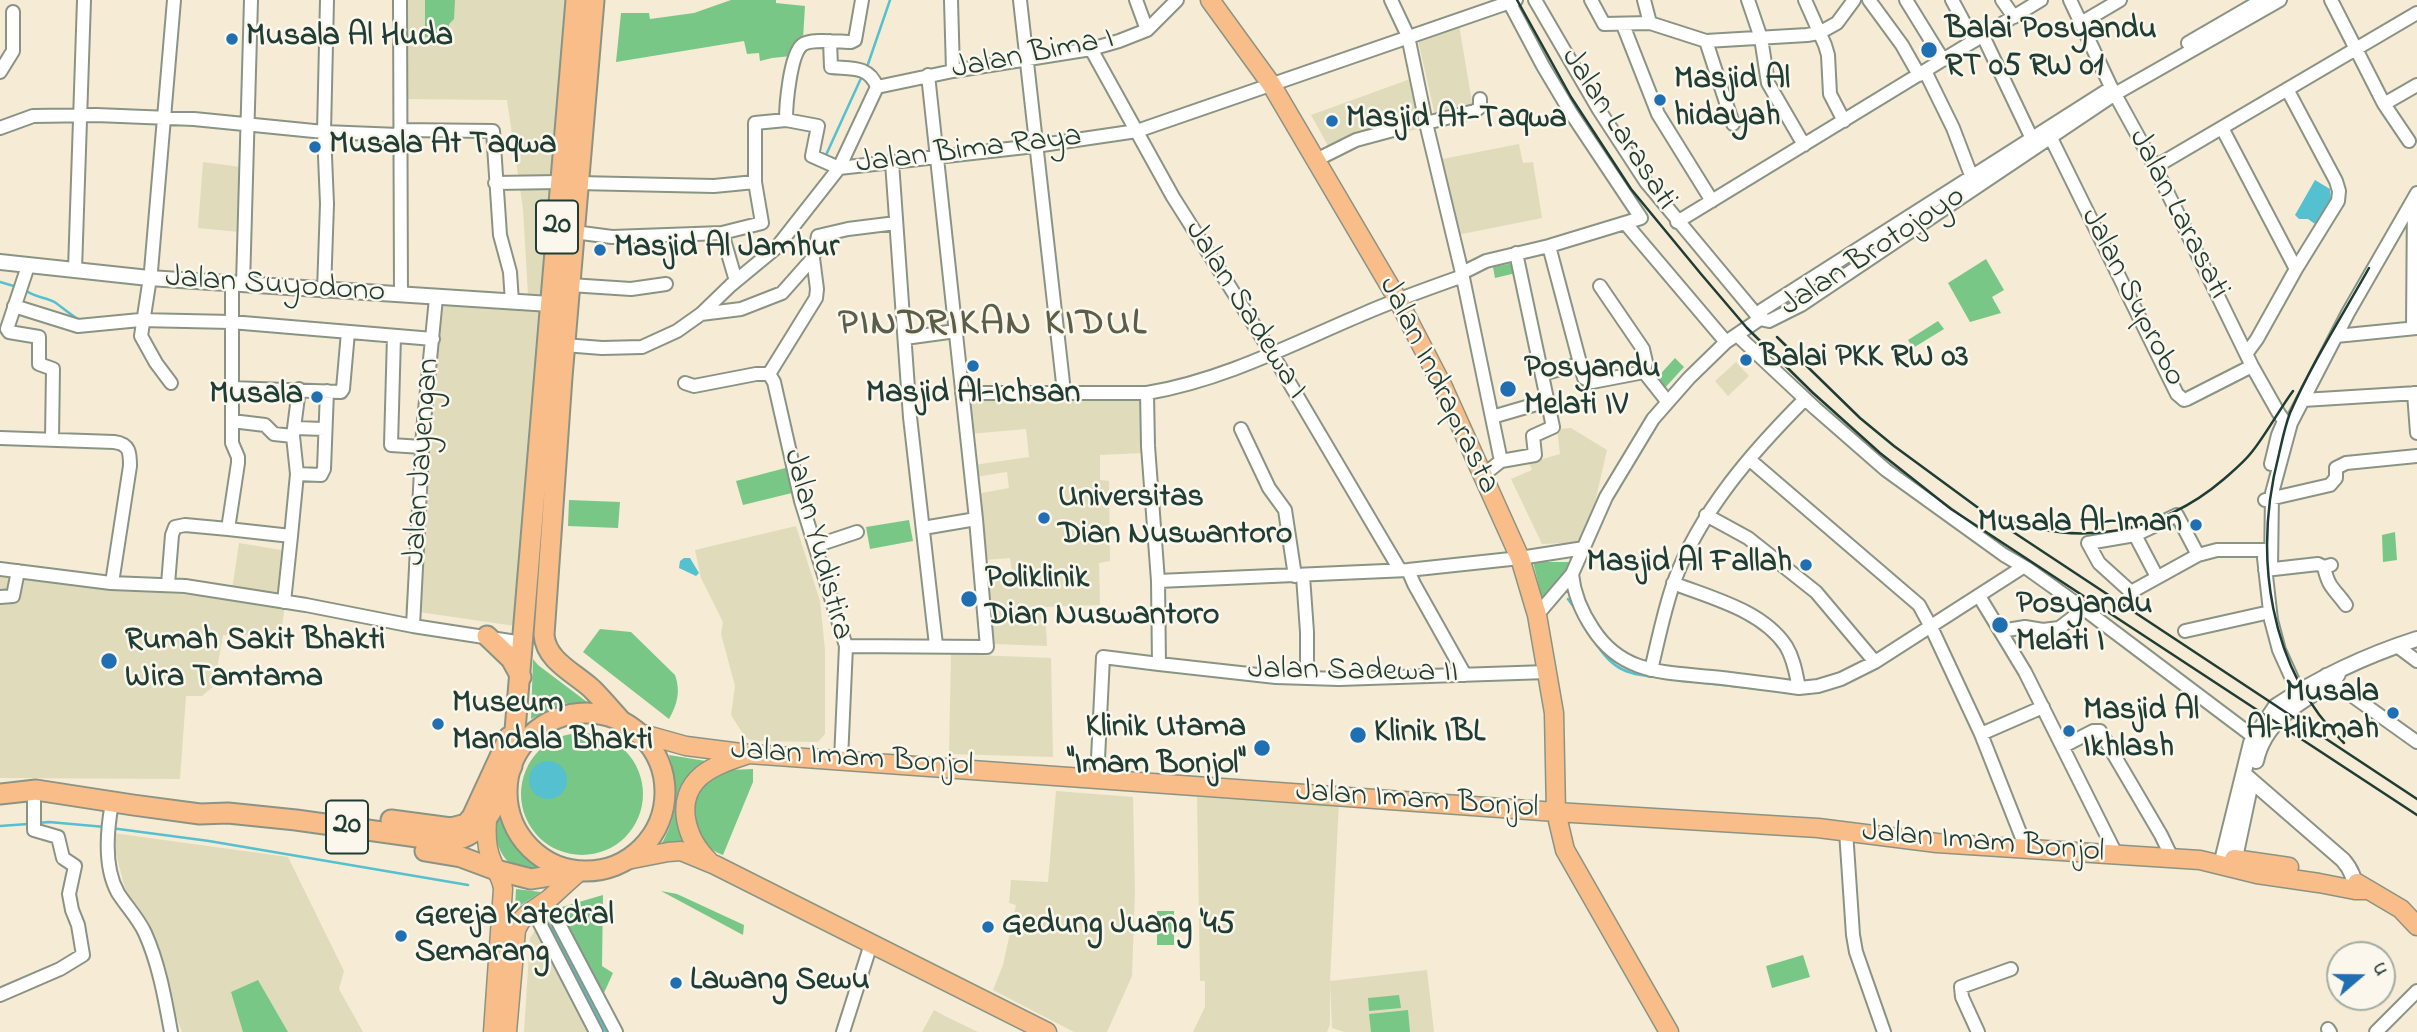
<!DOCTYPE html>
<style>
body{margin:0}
#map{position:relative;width:2417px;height:1032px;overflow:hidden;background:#f6ebd5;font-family:"Indie Flower",sans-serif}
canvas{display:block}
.north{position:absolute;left:2326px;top:941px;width:70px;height:70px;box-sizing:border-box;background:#fbf7ec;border:2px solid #a3ada2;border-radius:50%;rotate:70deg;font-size:19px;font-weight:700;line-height:28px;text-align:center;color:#1f3d34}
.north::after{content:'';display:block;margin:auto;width:24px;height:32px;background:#1f6fb2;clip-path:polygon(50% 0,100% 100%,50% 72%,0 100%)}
</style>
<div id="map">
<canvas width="2417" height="1032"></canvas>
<div class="north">U</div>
</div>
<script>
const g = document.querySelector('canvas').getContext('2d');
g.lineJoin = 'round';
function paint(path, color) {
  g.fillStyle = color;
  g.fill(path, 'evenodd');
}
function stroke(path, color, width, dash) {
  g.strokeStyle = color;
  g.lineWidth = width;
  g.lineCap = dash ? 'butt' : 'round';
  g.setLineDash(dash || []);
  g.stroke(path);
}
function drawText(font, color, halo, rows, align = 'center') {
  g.font = font + ' "Indie Flower",sans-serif';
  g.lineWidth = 5;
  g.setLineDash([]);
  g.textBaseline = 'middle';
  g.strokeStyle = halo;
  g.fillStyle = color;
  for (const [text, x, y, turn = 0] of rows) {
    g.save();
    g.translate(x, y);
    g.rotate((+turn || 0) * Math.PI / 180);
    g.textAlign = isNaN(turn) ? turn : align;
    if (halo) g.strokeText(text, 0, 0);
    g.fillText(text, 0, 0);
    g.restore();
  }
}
const built = new Path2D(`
 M406,0H567L515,626L405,610L439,295L520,299L528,295L523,209L507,100L404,99Z
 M1459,25L1474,114L1437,124L1417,36Z
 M1413,78L1424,128L1379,137L1332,153L1311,115Z
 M1519,144L1523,163L1533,162L1542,218L1457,235L1442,159Z
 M203,162L241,167L239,232L198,228Z
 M1736,362L1749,376L1728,396L1715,381Z
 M964,388L1143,390V453L1100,455V480L1109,481L1110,561L1099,563L1100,605L1045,607L1047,646L993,644L988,575L1012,572L1010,558L985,560L976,494L1009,488L1007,472L975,477L974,465L1029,457L1026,429L969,434Z
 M1571,428L1607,450L1586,542L1542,544L1511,479L1532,470L1529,463L1560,454L1557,429Z
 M796,526L820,601L825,650V734L818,742L752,741L745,737L731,715L735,686L721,634L723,622L701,578L695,550Z
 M239,543L287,551L280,597L232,590Z
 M0,577L285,604L281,635H223L214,686L202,696H186L180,779L0,778Z
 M951,654L1051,658L1053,757L949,754Z
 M1056,791L1133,797L1135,891L1132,976L1107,1032H1074L993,990L1003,965L1016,905L1009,903L1011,880L1048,882Z
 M1197,797L1339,802L1330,981L1427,970L1434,1032H1344L1332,1028L1330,982V1025L1327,1032H1193L1205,1007V981H1200Z
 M113,833L288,857L344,971L339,989L363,1032H182L147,940L130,908L113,842Z
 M538,926L593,1032H524L530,938Z
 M934,1010L945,1016L978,1032H922Z`);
const green = new Path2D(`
 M425,0H455L454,19L449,24V40L425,37Z
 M731,0H776V3L805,6L803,39L791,56L772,58L760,61L759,53L747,54L744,41L616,62L621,13H649L650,19L694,13Z
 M1986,259L2004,290L1992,297L2001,313L1970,322L1948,283Z
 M1514,263L1516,273L1495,278L1493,267Z
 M1938,321L1944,329L1913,348L1908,340Z
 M1675,358L1684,367L1663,390L1654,381Z
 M793,466L800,491L743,505L736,481Z
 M569,500L620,502L618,528L568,526Z
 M909,520L913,541L870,549L866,527Z
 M2395,532L2397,560L2383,562L2382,535Z
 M1533,562H1576L1543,602Z
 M600,629L631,632L675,675C681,691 677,705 669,719L583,652Z
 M533,659L538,665L587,702L562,704L531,719Z
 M521 794a61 61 0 1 1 122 0a61 61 0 1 1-122 0Z
 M669,755L712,762L693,779L688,841L659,848C678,818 680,789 669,755Z
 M753,769V782L723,855C702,847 698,832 689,813L702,782L729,770Z
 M500,814C507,837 520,856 540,869C509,880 486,840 500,814Z
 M516,889L541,892L515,909Z
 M661,891L677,894L744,925L743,935Z
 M603,895L602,966L613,973L603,995L573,936L555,909Z
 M1157,911H1174V945H1157Z
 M1803,955L1810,977L1772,988L1766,966Z
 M258,980L288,1032H243L231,992Z
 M1399,995L1401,1008L1369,1011L1368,998Z
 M1408,1010L1410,1032H1371L1369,1014Z`);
const water = new Path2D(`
 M2315,180L2330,189L2331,199L2315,224L2308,219H2299L2295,215Z
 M684,558H690L699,573L696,576L679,568L680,561Z
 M529 780a19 19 0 1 1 38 0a19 19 0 1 1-38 0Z`);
const stream = new Path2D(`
 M867,67L890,0
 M826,155L862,76
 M0,282L17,287
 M23,289C35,298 47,297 56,303C64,309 71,315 81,321
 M1568,599L1576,610
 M1594,640C1613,672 1628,674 1663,678
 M1687,681L1768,690
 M1785,692L1806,693
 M38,823L49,822L105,827
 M0,826L28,824
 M111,828L209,841L468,885
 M544,918L553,931L606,1032`);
const minor = new Path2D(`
 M400,0L401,295
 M951,0L953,71
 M1020,0L1064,392
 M1136,0L1147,30
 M1391,0L1408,36L1426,123L1462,273L1501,461L1482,476
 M1535,0L1599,110L1646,182L1760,319
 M1591,0L1604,24L1650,23L1706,41L1807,35L1819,33L1837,23L1854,0
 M1644,0L1650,23
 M1748,0L1761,38L1768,83L1804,145
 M1805,0L1825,45L1828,55L1830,94L1844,121
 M1869,0L1902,45L1919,75
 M1906,0L1943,60
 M1952,0L1974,41
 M2002,0L2014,17
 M2070,0L2111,87L2155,167L2252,366L2278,412L2284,421L2291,423
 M2331,0L2384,104L2409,141
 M2081,23L2120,0
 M1623,25L1658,114L1712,201
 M1983,36L2034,143
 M1706,41L1733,124
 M2188,43L2262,0
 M1091,49L1173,197L1273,355L1400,570
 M1925,71L1953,128L1974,183
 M0,72L13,51V12
 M877,87L953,71L1091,49L1119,41L1147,30L1177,0
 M2384,104L2417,85
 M786,120L818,126L812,156L839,168L877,87C869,65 850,69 831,67L830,41
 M1426,123L1475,111L1480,107V99
 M0,128L33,116L96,115L194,119L324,132L399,135
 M2222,128L2296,269
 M400,130L493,131L500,235L510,272L512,302
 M2048,132L2177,394L2184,400L2187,399L2252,366
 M1316,160L1356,140L1397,129
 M892,162L910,417L936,645
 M2155,167L2417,13
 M495,183L560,182
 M578,183L714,186L755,182
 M1677,222L2041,0
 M1626,224L1726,342
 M574,232L612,237L722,233L762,223L755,182V123L786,120C786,105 790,55 802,45C810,38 840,42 851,42L855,40L862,0
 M722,233L736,281
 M818,236L848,229L896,223
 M1549,246L1584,378L1592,382L1644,372L1667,401
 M28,266L7,329L9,332L39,337V364L53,369L52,439
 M75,270L84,0
 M1462,273L1486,261L1549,246L1641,218L1571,113L1543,66L1508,0
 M232,284V443L238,457V463L228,529L291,536L284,602
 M243,285L251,0
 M570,285L631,289L666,284
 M1600,286L1643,349L1646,362L1644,372
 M324,291L327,204L324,132L327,0
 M14,306L78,326L140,320L231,322L433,339
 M701,314L741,309L782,293L813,258
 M1760,319L1769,321L1801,305L2115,94L2280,0
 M1760,319L1762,310L2106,91
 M2413,328L2414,199
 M1737,335L1815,408L1886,470L2004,555L2028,569L2084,609L2254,737
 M394,336L391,445L422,447
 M2336,336L2417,328
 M905,338L956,331
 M564,345L602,348L642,347L677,331L701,314L731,285L777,247L839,168L1035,146L1137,131L1516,0
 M2246,354L2257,339L2296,269L2338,201L2339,191L2336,181L2287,89
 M769,374L774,382L801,501L846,646L841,760
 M769,374L816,298L817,289L813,258L818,236
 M1542,374L1580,364
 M171,383L156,363L141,336L151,271L174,0
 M685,383L694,386L756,374H769
 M231,388L341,392L343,389L348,332
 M962,393H1147L1148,446L1158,581L1159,664L1103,657L1097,779
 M1147,393C1224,380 1292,344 1363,314C1395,300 1429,288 1463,276
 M2414,393L2417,433
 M2303,400L2417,393
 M1492,417L1547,401
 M232,421L265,425L274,434L293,436
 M295,428L324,429
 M1241,429L1269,488L1285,510L1295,576
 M0,438L114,442C130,444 130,453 130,466L112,583
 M1750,460L1919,605L1931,627L1981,734L2026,848
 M1501,461L1535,455L1533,436L1553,427L1516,253
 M2271,464L2278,435L2284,421
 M297,474L321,475L324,469L327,391
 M2265,500L2330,485L2336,478V468L2346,463L2417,456
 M1706,515L1748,538L1816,592L1875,662
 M923,528L976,519
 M2135,535L2157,577
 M291,536L297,474L293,436L299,389
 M815,546L857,532
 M2198,555L2177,515L2135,535L2088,543L2099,563L2131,592L2198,555L2217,550H2270
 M2264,558L2271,620L2279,650L2298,692
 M2324,567C2329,589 2334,588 2346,605
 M0,569L111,583L185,586L306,605L413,626L523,643
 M2271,569L2272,493L2291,423L2348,313L2417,193
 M1408,570L1414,584L1465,675
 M2265,570L2318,564L2324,567L2331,565
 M1572,574C1574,595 1581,611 1593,629C1622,674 1664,672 1712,677C1741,680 1770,684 1799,688L1818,686L1841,679L1875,662L2023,567
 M1303,576L1307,632V678
 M1158,581L1408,570L1520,558L1584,548
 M1673,583C1711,598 1762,610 1786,646C1794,659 1796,674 1799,688
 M168,584L172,535L175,527L185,525L228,529
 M1979,596L2025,672L2117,856
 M0,597L13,596L18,571
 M1537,615L1572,574L1606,497L1653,419L1689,378L1726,342L1760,319
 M413,626L423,431L436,298
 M2001,631L2025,627L2043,630L2059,628L2084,609
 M2185,631L2270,612
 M846,646L987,647L976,519L928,75
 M2397,646L2417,661
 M1159,664L1276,677L1339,679L1547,672
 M1651,670C1658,641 1664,610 1674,582C1700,511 1753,451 1805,399
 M2326,675L2333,682L2417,742
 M1981,734L2043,707
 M2064,746L2093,731H2100L2161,835L2173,860
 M112,803C107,830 104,868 118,893C127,907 138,918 145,933C159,964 165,999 171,1032
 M1846,831L1853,935L1856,952L1884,1032
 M547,901L616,1032
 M533,910L596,1032
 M0,995L60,969L83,955L78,925L72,910L69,894L75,866L63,858L58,837L34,830V790
 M2328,1029L2330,1032
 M843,1032L871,944
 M1978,1032L1962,997L1961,987L2011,969
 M2376,1032L2417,991`);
const tertiary = new Path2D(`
 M0,262L149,278L550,304
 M2256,761C2265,720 2300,702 2333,682L2338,674
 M2245,775L2343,860C2351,869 2355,878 2355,890
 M2221,865L2251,743L2276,706C2320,677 2367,655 2417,639
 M2233,867L2250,787`);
const primary = new Path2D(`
 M1210,0L1271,84L1398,300L1443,387L1520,558L1537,615L1554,713L1556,812L1565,850L1669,1032
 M636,732L686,746L749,754L1556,812L1818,828L1937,843L2200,860L2257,874L2319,883L2355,890H2366
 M487,820C486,834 486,848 492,861C496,871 502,878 503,889L493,1032
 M2234,859L2289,867
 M627,860L668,852L681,851L715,865L1047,1032
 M709,861C686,839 673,799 702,775C715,765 731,760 746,755
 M2357,883L2401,909L2417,926
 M507,1032L516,930C522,914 536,909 549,899C559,890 569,880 580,871`);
const trunk = new Path2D(`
 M594,0L562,377L544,635C546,661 575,673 592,689C603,700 613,712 623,723
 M487,636L511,659L521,677
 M507 792a79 79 0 1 1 158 0a79 79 0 1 1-158 0Z
 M0,794L36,790L133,805L200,814L228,813L296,820L446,841C487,840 498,798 512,766L576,0
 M391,820L451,828L466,824L472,817L509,737
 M425,851L461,857L496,870L531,879L575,872`);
const rail = new Path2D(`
 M1517,0L1571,97L1631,189L1701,274L1747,328L1812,392L1880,453L1951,509L2417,815
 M1777,337L1860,418L1894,446L1992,518L2417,799
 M1999,515C2075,550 2161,533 2224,479C2233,471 2243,463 2251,453C2265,436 2279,410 2293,391
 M2344,743C2268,669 2253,554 2279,454C2282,441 2285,426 2290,413C2312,363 2342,316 2369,268`);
const markers = [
 [232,39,7,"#1f6fb2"],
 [1929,50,9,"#1f6fb2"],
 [1660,100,7,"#1f6fb2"],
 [1332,121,7,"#1f6fb2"],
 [315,147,7,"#1f6fb2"],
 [600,250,7,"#1f6fb2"],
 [1746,360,7,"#1f6fb2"],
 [973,366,7,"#1f6fb2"],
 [1508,389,9,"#1f6fb2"],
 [317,397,7,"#1f6fb2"],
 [1044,518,7,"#1f6fb2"],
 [2196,525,7,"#1f6fb2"],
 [1806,565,7,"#1f6fb2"],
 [969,599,9,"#1f6fb2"],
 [2000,625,9,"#1f6fb2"],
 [109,661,9,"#1f6fb2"],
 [2393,713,7,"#1f6fb2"],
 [438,724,7,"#1f6fb2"],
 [2069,731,7,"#1f6fb2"],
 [1358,735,9,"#1f6fb2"],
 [1262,748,9,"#1f6fb2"],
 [988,927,7,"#1f6fb2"],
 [401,936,7,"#1f6fb2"],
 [676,983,7,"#1f6fb2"]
];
const shields = [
 [557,227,42],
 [347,827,42]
];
const shieldNames = [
 ["20",557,227],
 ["20",347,827]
];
const poiNames = [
 ["Balai Posyandu",1945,32],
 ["RT 05 RW 01",1945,69],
 ["Musala Al Huda",246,39],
 ["Masjid Al",1674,82],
 ["hidayah",1674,119],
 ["Masjid At-Taqwa",1346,121],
 ["Musala At Taqwa",329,147],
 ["Masjid Al Jamhur",614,250],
 ["Balai PKK RW 03",1760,360],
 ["Posyandu",1524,371],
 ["Melati IV",1524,408],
 ["Masjid Al-Ichsan",973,396,"center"],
 ["Musala",303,397,"right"],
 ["Universitas",1058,500],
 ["Dian Nuswantoro",1058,537],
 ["Musala Al-Iman",2182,525,"right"],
 ["Masjid Al Fallah",1792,565,"right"],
 ["Poliklinik",985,581],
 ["Dian Nuswantoro",985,618],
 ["Posyandu",2016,607],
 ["Melati I",2016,644],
 ["Rumah Sakit Bhakti",125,643],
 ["Wira Tamtama",125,680],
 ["Musala",2379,695,"right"],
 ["Al-Hikmah",2379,732,"right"],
 ["Museum",452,706],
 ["Mandala Bhakti",452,743],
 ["Masjid Al",2083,713],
 ["Ikhlash",2083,750],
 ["Klinik Utama",1246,730,"right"],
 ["\"Imam Bonjol\"",1246,767,"right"],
 ["Klinik IBL",1374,735],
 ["Gereja Katedral",415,918],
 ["Semarang",415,955],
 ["Gedung Juang '45",1002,927],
 ["Lawang Sewu",690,983]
];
const streetNames = [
 ["Jalan Bima I",1033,56,-11],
 ["Jalan Larasati",1617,130,57],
 ["Jalan Bima Raya",969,152,-7],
 ["Jalan Larasati",2177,215,63],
 ["Jalan Brotojoyo",1874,253,-33],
 ["Jalan Suyodono",275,287,4],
 ["Jalan Suprobo",2131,298,63],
 ["Jalan Sadewa I",1244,311,58],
 ["Jalan Indraprasta",1437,386,64],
 ["Jalan Jayengan",424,462,-86],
 ["Jalan Yudistira",816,545,75],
 ["Jalan Sadewa II",1353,673,1],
 ["Jalan Imam Bonjol",852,760,4],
 ["Jalan Imam Bonjol",1417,802,4],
 ["Jalan Imam Bonjol",1983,844,5]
];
const districtNames = [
 ["PINDRIKAN KIDUL",993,327]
];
paint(built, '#e0dcbb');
paint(green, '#78c787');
paint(water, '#55c0d0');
stroke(stream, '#55c0d0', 2.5);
stroke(minor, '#8a9484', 16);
stroke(tertiary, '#8a9484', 18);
stroke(primary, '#8a9484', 21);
stroke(trunk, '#8a9484', 23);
stroke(minor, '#fff', 12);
stroke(tertiary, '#fff', 14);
stroke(primary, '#f8bd88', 18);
stroke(trunk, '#f8bd88', 19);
stroke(rail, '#1f3d34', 2.5);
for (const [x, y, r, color] of markers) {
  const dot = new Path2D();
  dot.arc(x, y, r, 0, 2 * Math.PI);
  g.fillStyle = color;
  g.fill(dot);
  stroke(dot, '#fbf7ec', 2.5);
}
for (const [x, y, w] of shields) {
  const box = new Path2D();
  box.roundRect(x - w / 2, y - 26.5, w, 53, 5);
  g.fillStyle = '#fbf7ec';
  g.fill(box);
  stroke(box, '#1f3d34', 2);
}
drawText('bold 30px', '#1f3d34', null, shieldNames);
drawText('bold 32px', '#1f3d34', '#fbf7ec', poiNames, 'left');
drawText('32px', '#1f3d34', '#fbf7ec', streetNames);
g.letterSpacing = '2px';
drawText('bold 38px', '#5b5f4a', '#fbf7ec', districtNames);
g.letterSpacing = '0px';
</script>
